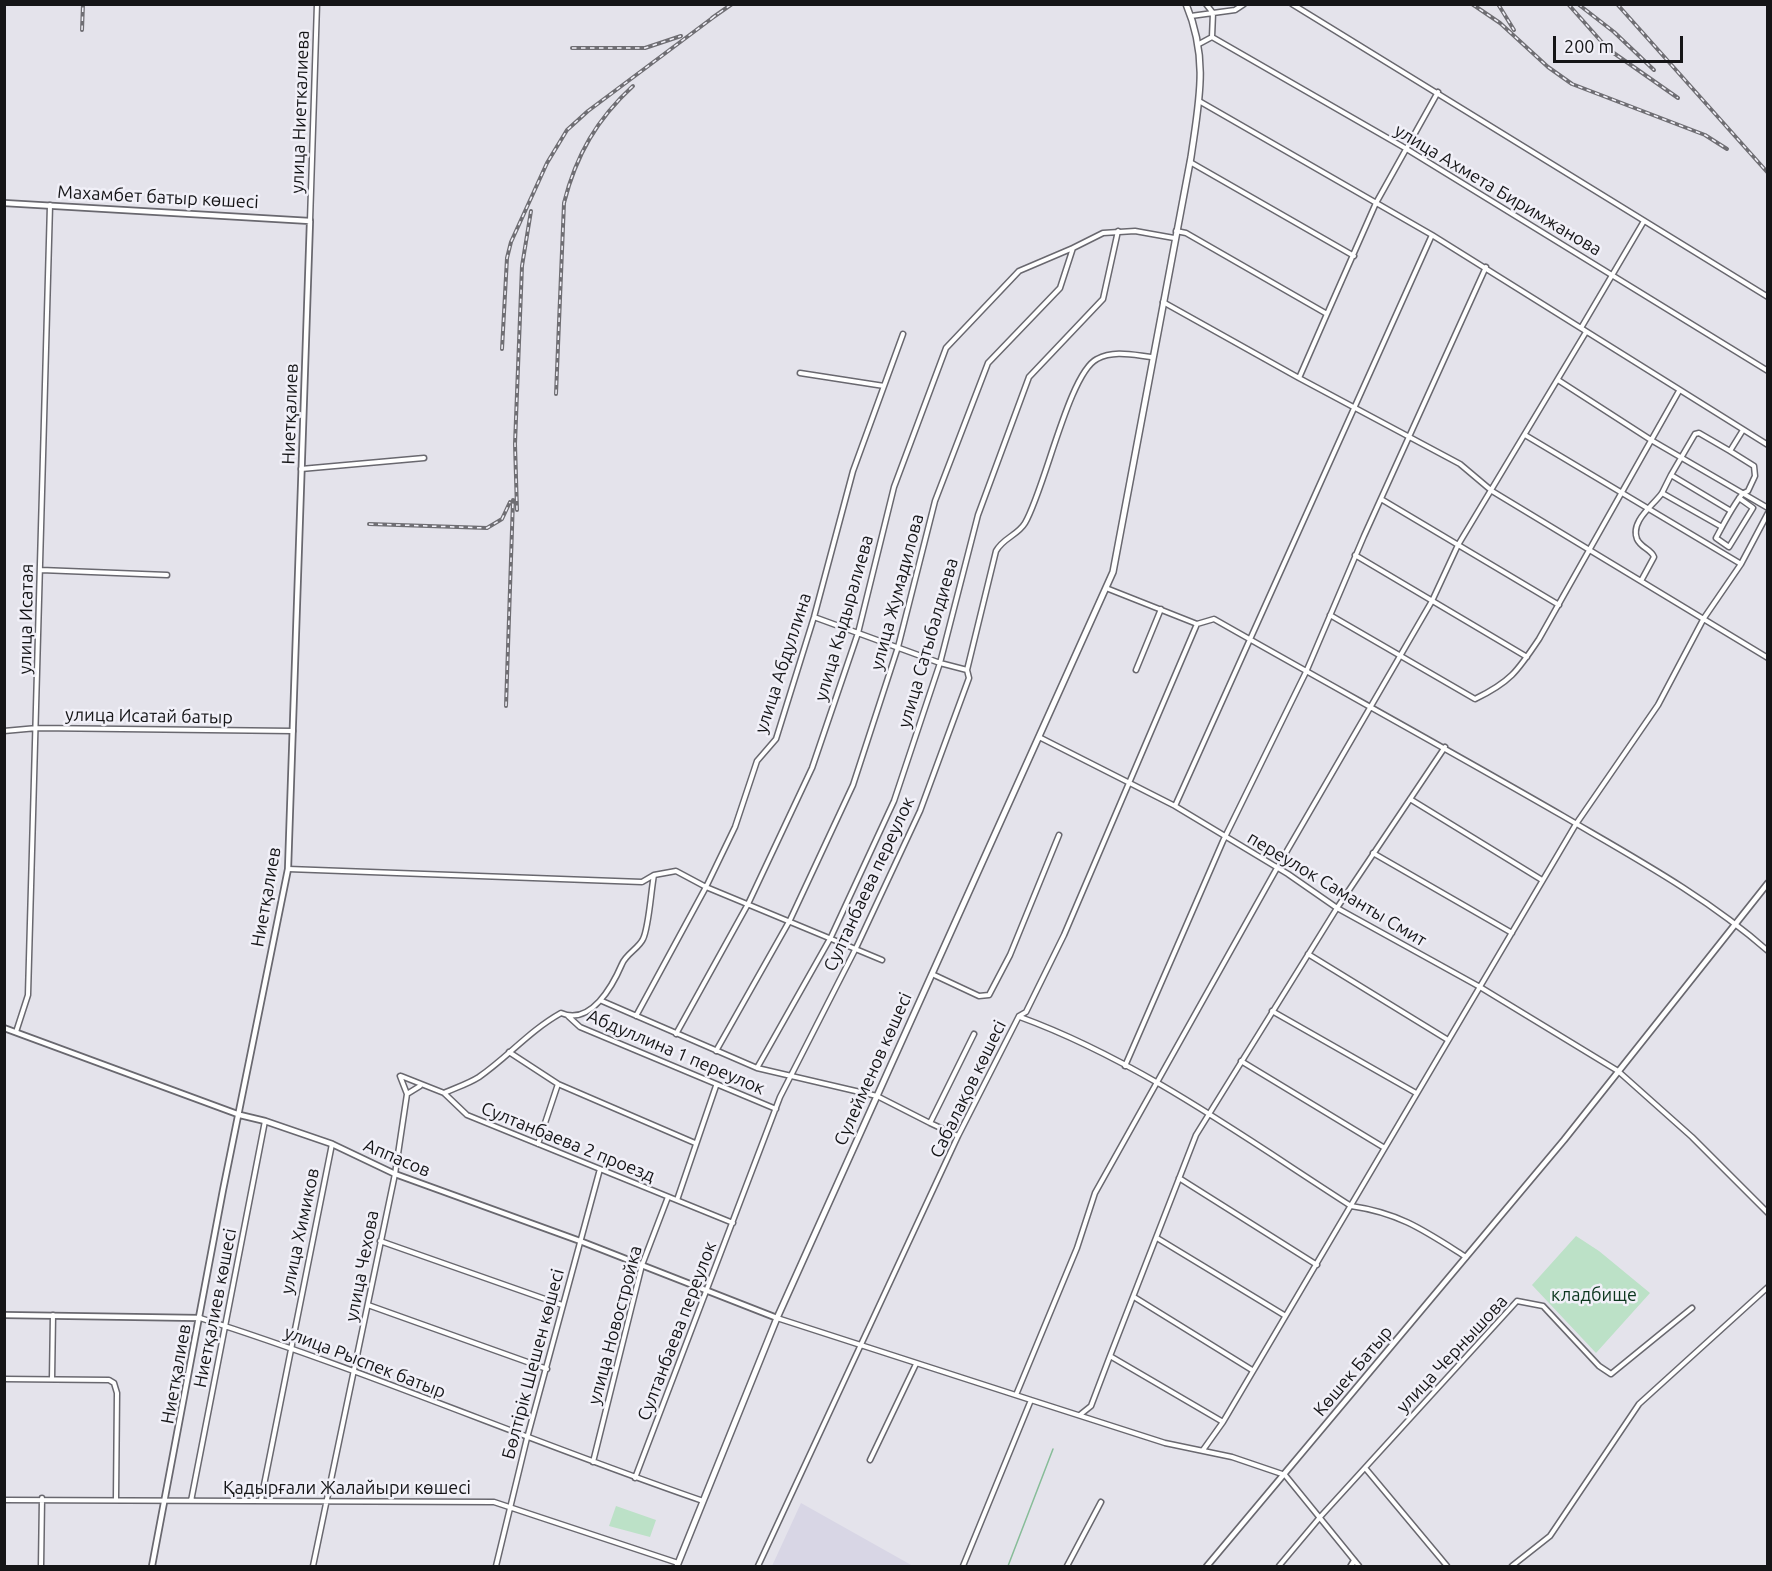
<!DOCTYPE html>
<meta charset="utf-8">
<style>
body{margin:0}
#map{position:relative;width:1772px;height:1571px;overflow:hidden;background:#e4e3eb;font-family:Ubuntu,sans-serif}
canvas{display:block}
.frame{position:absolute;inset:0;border:6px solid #151517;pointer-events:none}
.scale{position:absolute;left:1553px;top:36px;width:130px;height:27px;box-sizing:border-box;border:3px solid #151517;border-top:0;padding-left:8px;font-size:18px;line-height:21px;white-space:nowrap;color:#151517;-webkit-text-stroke:4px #f1f0f8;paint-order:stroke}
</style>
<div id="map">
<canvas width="1772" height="1571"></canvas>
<div class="frame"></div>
<div class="scale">200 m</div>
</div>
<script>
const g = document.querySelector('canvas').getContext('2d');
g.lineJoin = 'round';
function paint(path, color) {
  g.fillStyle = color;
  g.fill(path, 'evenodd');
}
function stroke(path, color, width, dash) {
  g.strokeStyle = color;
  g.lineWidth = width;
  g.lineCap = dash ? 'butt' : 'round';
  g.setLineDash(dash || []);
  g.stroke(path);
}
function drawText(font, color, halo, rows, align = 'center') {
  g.font = font + ' Ubuntu,sans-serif';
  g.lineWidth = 5;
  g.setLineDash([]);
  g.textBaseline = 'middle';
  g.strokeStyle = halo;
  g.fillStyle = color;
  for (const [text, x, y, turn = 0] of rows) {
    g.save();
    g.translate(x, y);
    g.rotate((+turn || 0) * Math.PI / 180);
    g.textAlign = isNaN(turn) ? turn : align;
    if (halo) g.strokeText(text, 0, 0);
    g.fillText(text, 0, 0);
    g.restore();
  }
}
const built = new Path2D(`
 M801,1503L913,1566H772Z`);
const green = new Path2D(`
 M1576,1236L1599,1251L1650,1293L1596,1353L1532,1285Z
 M616,1506L656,1520L650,1537L609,1526Z`);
const stream = new Path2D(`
 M1008,1566L1053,1449`);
const minor = new Path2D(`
 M1292,4L1768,297
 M1191,16L1235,10L1244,4
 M1212,37L1405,148L1768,371
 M1199,44L1212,37L1213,13L1206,4
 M1199,101L1432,235L1768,445
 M1190,162L1354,256
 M310,221L317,4
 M1176,231L1186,233L1327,314L1376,203L1438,92
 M1163,302L1299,378
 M1327,314L1299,378L1460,464L1492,491L1768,658
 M1581,328L1644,221
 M800,373L884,386
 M1558,380L1651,440L1768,508
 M1525,435L1741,564
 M1730,451L1754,466L1755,476L1748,491L1744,493
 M301,469L424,458
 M1671,475L1695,434L1699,433L1730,451L1743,430
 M1739,498L1753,508L1729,547L1716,538C1724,523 1732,507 1743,493
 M1381,499L1559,605
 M1722,527L1662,493L1671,475L1731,511
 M1355,555L1527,657
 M41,570L167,575
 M1641,581L1654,557C1651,549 1641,548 1637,539C1630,521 1653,506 1662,493
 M1106,588L1197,624L1214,619C1330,685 1447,749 1563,816C1633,857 1707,897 1768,951
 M1330,615L1475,699C1510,682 1517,672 1539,639L1679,391
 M814,617L940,663L967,670
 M1136,670L1161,609
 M4,731L37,728L293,731
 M1039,737L1175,806L1288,874L1337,908L1480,987L1618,1071L1692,1137L1768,1213
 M1445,747L1337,908L1196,1135L1110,1356L1223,1422L1576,824L1658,705L1704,618L1741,564L1768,513
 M1410,799L1542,880
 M1175,806L1432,235
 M1373,853L1512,933
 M288,869L642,882L654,875L676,871L706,887L882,960
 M1308,954L1448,1040
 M932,974L979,996L989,995L1010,955L1059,835
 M602,1001L757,1068L877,1096L930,1123
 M1272,1011L1416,1093
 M568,1016L580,1027L776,1109
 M636,1016L706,887L735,827L757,761L776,739L814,617L853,471L903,334
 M1020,1017C1138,1060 1245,1138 1351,1206C1400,1213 1425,1231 1466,1257
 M16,1032L28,995L50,205
 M676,1034L748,904L812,768L858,633L894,487L946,348L1019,271L1073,248
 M716,1051L790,920L853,785L898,647L935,501L988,363L1060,288L1073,248L1103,233L1135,231L1174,238
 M509,1052L558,1084L695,1143
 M1241,1061L1383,1147
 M1125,1066L1223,841L1306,672L1364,536L1486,267
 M757,1068L831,937L894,801L940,663L978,515L1029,377L1103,299L1118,231
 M401,1076L444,1093L467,1115L733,1223
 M444,1093C455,1088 468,1084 479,1077C508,1057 529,1031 561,1013C591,1026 613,985 622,964C626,954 639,948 643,939C649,927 651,890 654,875
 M407,1094L420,1086
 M958,1136L930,1123L974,1034
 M538,1144L558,1084
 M1179,1178L1317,1265
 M677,1200L716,1086
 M1157,1238L1284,1315
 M380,1241L562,1305
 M1134,1297L1252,1370
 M368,1305L547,1369
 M200,1318C370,1372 534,1443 703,1501
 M777,1318L1031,1400L963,1566
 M4,1379L109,1380L114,1383L117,1393L116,1498
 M52,1379L53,1315
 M1016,1395L1077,1248L1095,1193L1277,868L1432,601L1458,545L1586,332
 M1031,1400L1165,1443L1232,1457L1285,1475L1359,1566
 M1081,1414L1091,1406L1110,1356
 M1203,1450L1223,1422
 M870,1460L916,1364
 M593,1462L642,1265L668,1197
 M1366,1469L1447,1566
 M635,1478L780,1097L856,948L920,811L969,678L967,670L996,551C1003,538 1018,535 1025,523C1045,489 1069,373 1097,359C1114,350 1133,355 1151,357
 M4,1500L494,1502L678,1563
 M261,1500L332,1144
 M191,1501L265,1121
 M41,1566L42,1498
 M313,1566L395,1174L407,1094L400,1076
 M496,1566L527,1438L600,1169
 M758,1566L958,1136L1019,1016L1026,1012L1064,935L1197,624
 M1067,1566L1101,1502
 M1279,1566L1321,1516L1517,1301L1543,1306L1599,1366L1611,1374L1692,1308
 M1512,1566L1550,1536L1639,1404L1768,1287`);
const tertiary = new Path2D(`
 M4,203L310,221L288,869L223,1190L152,1566
 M4,1028L240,1115L265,1121L332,1144L395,1174L580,1241L777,1318
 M4,1315L200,1318
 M1207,1566L1564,1140L1768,883
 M1351,1566L1354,1561`);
const secondary = new Path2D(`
 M677,1566L777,1318L1113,572L1191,157C1199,101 1209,59 1186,4`);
const rail = new Path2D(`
 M1472,4L1500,23L1548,67L1572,84L1705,135L1727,149
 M1498,4L1514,30
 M1568,4L1608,49L1678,98
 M1578,4L1614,32L1654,70
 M1617,4L1768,173
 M712,18L732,4
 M82,30L83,4
 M572,48H645L681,36
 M502,349L507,258L511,242L547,163L567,130L588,111L719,13
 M556,394L564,203C576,155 597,119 633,86
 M517,510L515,444L522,266L531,211
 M369,524L487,528L502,519L510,502
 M506,706L513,500`);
const streetNames = [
 ["улица Ниеткалиева",300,112,-88],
 ["улица Ахмета Биримжанова",1498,190,31],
 ["Махамбет батыр көшесі",158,197,3],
 ["Ниетқалиев",290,414,-88],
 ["улица Жумадилова",897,592,-75],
 ["улица Кыдыралиева",844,618,-74],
 ["улица Исатая",26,619,-89],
 ["улица Сатыбалдиева",928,643,-74],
 ["улица Абдуллина",783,663,-72],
 ["улица Исатай батыр",149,716,1],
 ["Султанбаева переулок",869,884,-65],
 ["переулок Саманты Смит",1337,889,31],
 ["Ниетқалиев",266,897,-80],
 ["Абдуллина 1 переулок",676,1052,23],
 ["Сүлейменов көшесі",873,1069,-66],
 ["Сабалақов көшесі",968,1089,-64],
 ["Султанбаева 2 проезд",568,1142,22],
 ["Аппасов",397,1158,23],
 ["улица Химиков",300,1231,-78],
 ["улица Чехова",362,1266,-79],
 ["Ниетқалиев көшесі",215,1308,-79],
 ["улица Новостройка",615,1325,-75],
 ["Султанбаева переулок",677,1331,-69],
 ["улица Чернышова",1452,1354,-47],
 ["улица Рыспек батыр",365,1362,21],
 ["Бөлтірік Шешен көшесі",533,1364,-75],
 ["Көшек Батыр",1353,1371,-50],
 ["Ниетқалиев",176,1374,-80],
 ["Қадырғали Жалайыри көшесі",347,1488]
];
const parkNames = [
 ["кладбище",1594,1295]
];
paint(built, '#d8d6e5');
paint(green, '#bce1c7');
stroke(stream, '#87bc98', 1.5);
stroke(minor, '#69686f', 7);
stroke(tertiary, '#69686f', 8);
stroke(secondary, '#69686f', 8);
stroke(minor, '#fff', 4);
stroke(tertiary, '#fff', 4.5);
stroke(secondary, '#fff', 5);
stroke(rail, '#6f6e73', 4);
stroke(rail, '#f1f0f8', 1.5, [4.5]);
drawText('18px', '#151517', '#f1f0f8', streetNames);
drawText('18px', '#0b361e', '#f1f0f8', parkNames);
</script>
